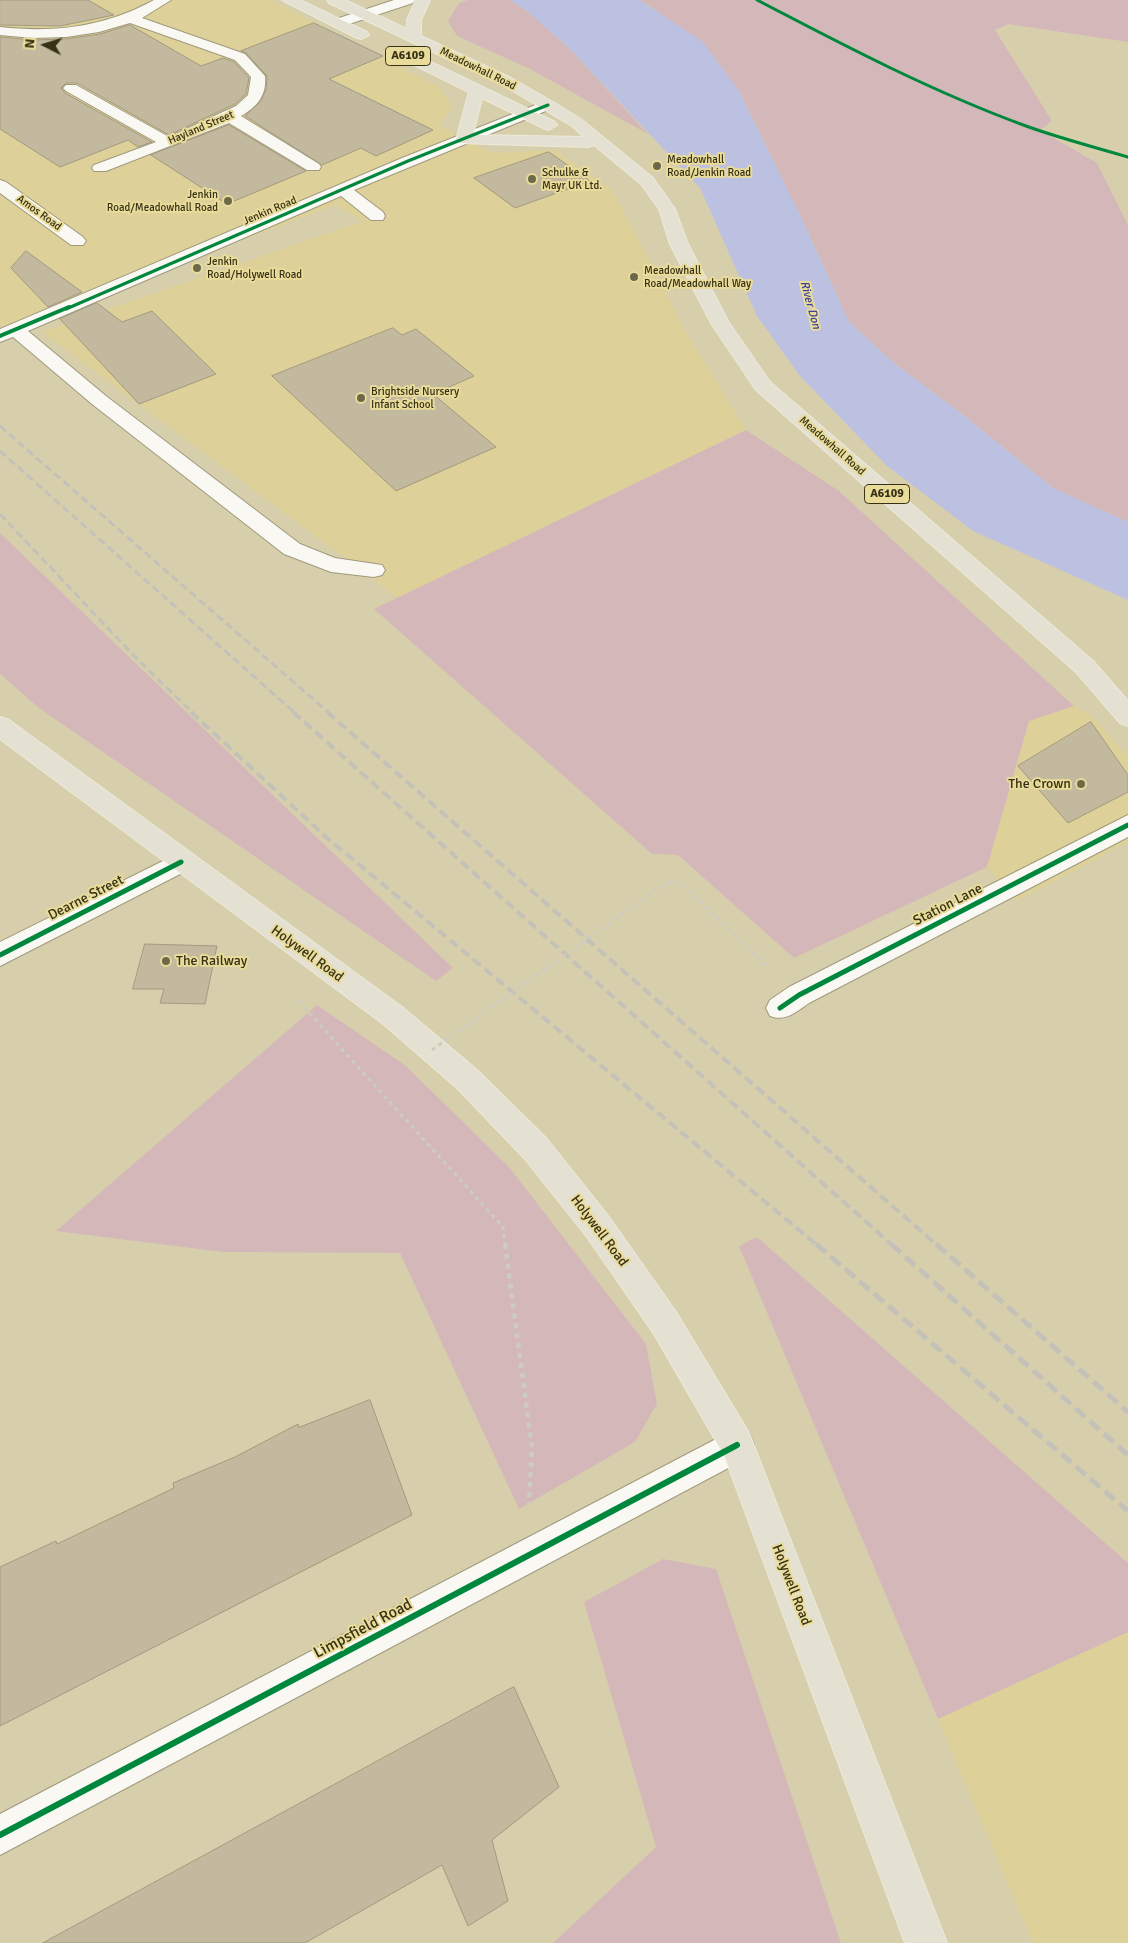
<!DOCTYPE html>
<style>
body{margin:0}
#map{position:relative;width:1128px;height:1943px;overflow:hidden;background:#d7cfac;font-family:Signika,sans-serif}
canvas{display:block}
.north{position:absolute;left:20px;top:20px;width:50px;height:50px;-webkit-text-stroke:4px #e9db9a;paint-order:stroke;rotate:275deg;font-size:14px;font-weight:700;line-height:20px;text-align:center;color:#363116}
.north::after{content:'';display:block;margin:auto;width:18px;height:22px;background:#363116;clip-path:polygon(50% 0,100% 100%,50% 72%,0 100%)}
</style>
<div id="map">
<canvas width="1128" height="1943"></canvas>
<div class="north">N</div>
</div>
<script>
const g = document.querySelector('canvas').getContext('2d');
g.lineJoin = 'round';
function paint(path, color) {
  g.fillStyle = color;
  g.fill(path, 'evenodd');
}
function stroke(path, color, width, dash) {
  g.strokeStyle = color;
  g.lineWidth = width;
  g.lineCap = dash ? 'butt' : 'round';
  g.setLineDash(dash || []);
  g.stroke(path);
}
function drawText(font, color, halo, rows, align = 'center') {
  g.font = font + ' Signika,sans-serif';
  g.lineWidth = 4;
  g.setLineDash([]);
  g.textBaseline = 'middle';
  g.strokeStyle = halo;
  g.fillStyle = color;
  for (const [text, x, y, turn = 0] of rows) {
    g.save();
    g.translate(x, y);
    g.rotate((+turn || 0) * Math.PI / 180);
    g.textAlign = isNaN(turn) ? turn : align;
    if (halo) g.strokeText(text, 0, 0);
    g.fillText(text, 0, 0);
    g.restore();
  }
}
const built = new Path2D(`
 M0,0H271L439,87L452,106L440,126L491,153L555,150L613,191L687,334L746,430L398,598L42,332L363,221L336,205L4,329L0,325Z
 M1074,706L1092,716L1128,757V842L1017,901L987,867L1029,721Z
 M1128,1632V1943H1033L938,1719Z`);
const green = new Path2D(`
 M468,0H510L527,11L570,49L648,134L528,68L457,36L448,21L459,3Z
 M640,0H1128V42L1008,24L995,30L1052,121L1040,130L1097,163L1128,225V522L1053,488L962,414L893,362L849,322L801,217L739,91L652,7Z
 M746,430L839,491L1074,706L1029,721L987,867L794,958L678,855L652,854L374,609Z
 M0,533L453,968L436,981L39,708L0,674Z
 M317,1005L406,1066L509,1167L646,1344L657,1404L635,1442L519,1509L400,1253L223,1252L56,1231Z
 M757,1237L1128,1563V1632L938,1719L739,1246Z
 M663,1559L716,1569L841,1943H553L656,1847L584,1602Z`);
const water = new Path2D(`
 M510,0H640L703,42L739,91L801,217L849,322L893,362L962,414L1053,488L1128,522V600L973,531L886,465L800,376L757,316L700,188L570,49L527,11Z`);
const building = new Path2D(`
 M0,0H88L114,15L60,26L0,25Z
 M314,23L383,56L329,79L433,130L376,156L361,148L322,165L245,116L261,101L266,89L267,76L246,53L241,51Z
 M130,25L201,66L223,58L234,62L249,78L246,94L235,104L169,135L77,83H66L61,88L65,93L152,142L138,147L128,140L60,167L0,129V37L33,40L66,39L100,34Z
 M229,125L306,171L227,204L151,155Z
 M549,152L590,181L515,208L474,178Z
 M26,251L82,292L48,307L11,268Z
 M97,303L122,322L152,311L216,374L139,404L60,319Z
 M393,328L402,335L416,329L474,376L433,394L496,447L396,491L272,376Z
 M1091,722L1128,775V792L1068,823L1018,766Z
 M145,944L217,946L205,1004L160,1003L164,989H133Z
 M370,1400L412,1515L0,1726V1567L56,1541L57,1544L174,1488L173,1483L235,1457L298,1424L299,1427Z
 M514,1687L559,1787L492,1840L508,1901L468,1926L442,1865L305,1943H43Z`);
const pathFar1 = new Path2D(`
 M660,887L672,882L681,883L767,966
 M300,1000L302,1005L503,1227L505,1245`);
const path = new Path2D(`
 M505,1244L532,1448L529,1504`);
const minor = new Path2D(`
 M154,0H171L142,18L245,54L265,76C267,95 257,107 241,116L319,164L321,167L319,170H307L229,123L106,171H94L92,168L94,165L156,142L66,91L63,88L66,85H76L169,137L236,106L248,95L251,77L235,60L130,23L99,32L66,37L33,38L0,35V27C55,33 105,27 154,0Z
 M394,0H415L413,3L343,26L338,27L331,23L333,20Z
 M548,100L556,105L553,108L354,190L383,212L385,216L383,220H371L341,196L28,331L106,396L300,544L335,558L382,565L385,570L382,575L374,577L331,572L284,554L92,404L13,337L0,342V329L402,158Z
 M0,180L6,182L83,237L86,241L83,245H71L0,193Z
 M1128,815V837L809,1003C796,1012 786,1022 770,1016L766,1008L770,1000L789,987Z
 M181,852L190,855L194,862L190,869L0,966V942Z
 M737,1428L749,1433L754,1445L749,1457L0,1855V1814Z`);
const major = new Path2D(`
 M282,0H300L367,32L369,35L362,39L357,38Z
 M327,0H345L407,29V20L416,0H430L421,20V36L511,78L553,102L582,120L653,178L675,209L688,244L729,323L770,382L1093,661L1128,701V726L1120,723L1077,673L756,390L711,323L670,244L659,209L641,184L594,145L588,147L458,143L456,140L469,92L396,56L394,53L396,50H406L555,122L557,125L549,130L543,128L482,98L473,135L584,137L572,126L501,84L329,3Z
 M0,717L9,720L402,1007L477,1070L547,1139L609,1217L676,1312L749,1433L947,1943H905L724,1455L654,1334L587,1237L525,1159L457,1088L382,1023L0,739Z`);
const railFar2 = new Path2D(`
 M0,426L329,713
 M0,451L295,713
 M0,514L138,660L193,713`);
const railFar1 = new Path2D(`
 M191,712L326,837L817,1245
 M293,712L892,1245
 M327,712L937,1245`);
const rail = new Path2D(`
 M816,1244L1128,1511
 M891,1244L1128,1455
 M936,1244L1128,1412`);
const pathBridge = new Path2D(`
 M432,1050L660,887`);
const cyclewayFar3 = new Path2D(`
 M757,0C845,46 933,92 1026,126C1059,138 1094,147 1128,157
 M66,309L408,161L548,105`);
const cyclewayFar2 = new Path2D(`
 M0,336L69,307`);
const cyclewayFar1 = new Path2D(`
 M0,955L181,862
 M780,1008L799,995L1128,825`);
const cycleway = new Path2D(`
 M0,1835L737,1445`);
const markers = [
 [657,166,5,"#6e684a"],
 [532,179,5,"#6e684a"],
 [228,201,5,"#6e684a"],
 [197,268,5,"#6e684a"],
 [634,277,5,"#6e684a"],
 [361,398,5,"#6e684a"],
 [1081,784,5,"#6e684a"],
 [166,961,5,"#6e684a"]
];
const farStreetnames = [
 ["Meadowhall Road",478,69,26],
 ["Hayland Street",201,128,-23],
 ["Jenkin Road",270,211,-23],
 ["Amos Road",39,213,36],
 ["Meadowhall Road",832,446,41]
];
const farPoinames = [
 ["Meadowhall",667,160],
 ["Road/Jenkin Road",667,173],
 ["Schulke &",542,173],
 ["Mayr UK Ltd.",542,186],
 ["Jenkin",218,195,"right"],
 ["Road/Meadowhall Road",218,208,"right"],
 ["Jenkin",207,262],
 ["Road/Holywell Road",207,275],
 ["Meadowhall",644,271],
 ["Road/Meadowhall Way",644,284],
 ["Brightside Nursery",371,392],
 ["Infant School",371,405]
];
const shields = [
 [408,56,45],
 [887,494,45]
];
const shieldNames = [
 ["A6109",408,56],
 ["A6109",887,494]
];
const farWaternames = [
 ["River Don",810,305,75]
];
const poiNames = [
 ["The Crown",1071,784],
 ["The Railway",176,961,"left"]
];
const streetNames = [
 ["Dearne Street",86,898,-27],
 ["Station Lane",948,905,-27],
 ["Holywell Road",307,954,36],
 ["Holywell Road",599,1231,53],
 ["Holywell Road",791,1585,69]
];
const nearStreetnames = [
 ["Limpsfield Road",363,1629,-28]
];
paint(built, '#ddd199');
paint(green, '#d4b8b9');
paint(water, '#bcc0e1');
paint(building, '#c3b99e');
stroke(building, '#a3997e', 1);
stroke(minor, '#9f997d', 2);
stroke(major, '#ede9da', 2);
stroke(pathFar1, '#cecbc0', 3, [4, 4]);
stroke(path, '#cecbc0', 4.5, [5, 5]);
paint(minor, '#f9f8f3');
paint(major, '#e4e1d2');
stroke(railFar2, '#c4c1b8', 3, [8, 4]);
stroke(railFar1, '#c4c1b8', 4, [10, 5]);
stroke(rail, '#c4c1b8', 5, [13, 6]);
stroke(pathBridge, '#cecbc0', 3, [4, 4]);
stroke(cyclewayFar3, '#00873e', 3);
stroke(cyclewayFar2, '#00873e', 4);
stroke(cyclewayFar1, '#00873e', 5);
stroke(cycleway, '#00873e', 6);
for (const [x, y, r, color] of markers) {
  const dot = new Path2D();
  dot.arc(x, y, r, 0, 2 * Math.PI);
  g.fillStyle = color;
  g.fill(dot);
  stroke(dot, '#e9db9a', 2);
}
drawText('11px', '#363116', '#e9db9a', farStreetnames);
drawText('11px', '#363116', '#e9db9a', farPoinames, 'left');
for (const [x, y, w] of shields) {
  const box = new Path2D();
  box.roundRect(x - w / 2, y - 9.5, w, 19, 4);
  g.fillStyle = '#e9db9a';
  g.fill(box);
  stroke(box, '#363116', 1);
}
drawText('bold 12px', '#363116', null, shieldNames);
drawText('italic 12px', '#3e4099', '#e9db9a', farWaternames);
drawText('14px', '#363116', '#e9db9a', poiNames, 'right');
drawText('14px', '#363116', '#e9db9a', streetNames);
drawText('16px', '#363116', '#e9db9a', nearStreetnames);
</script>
